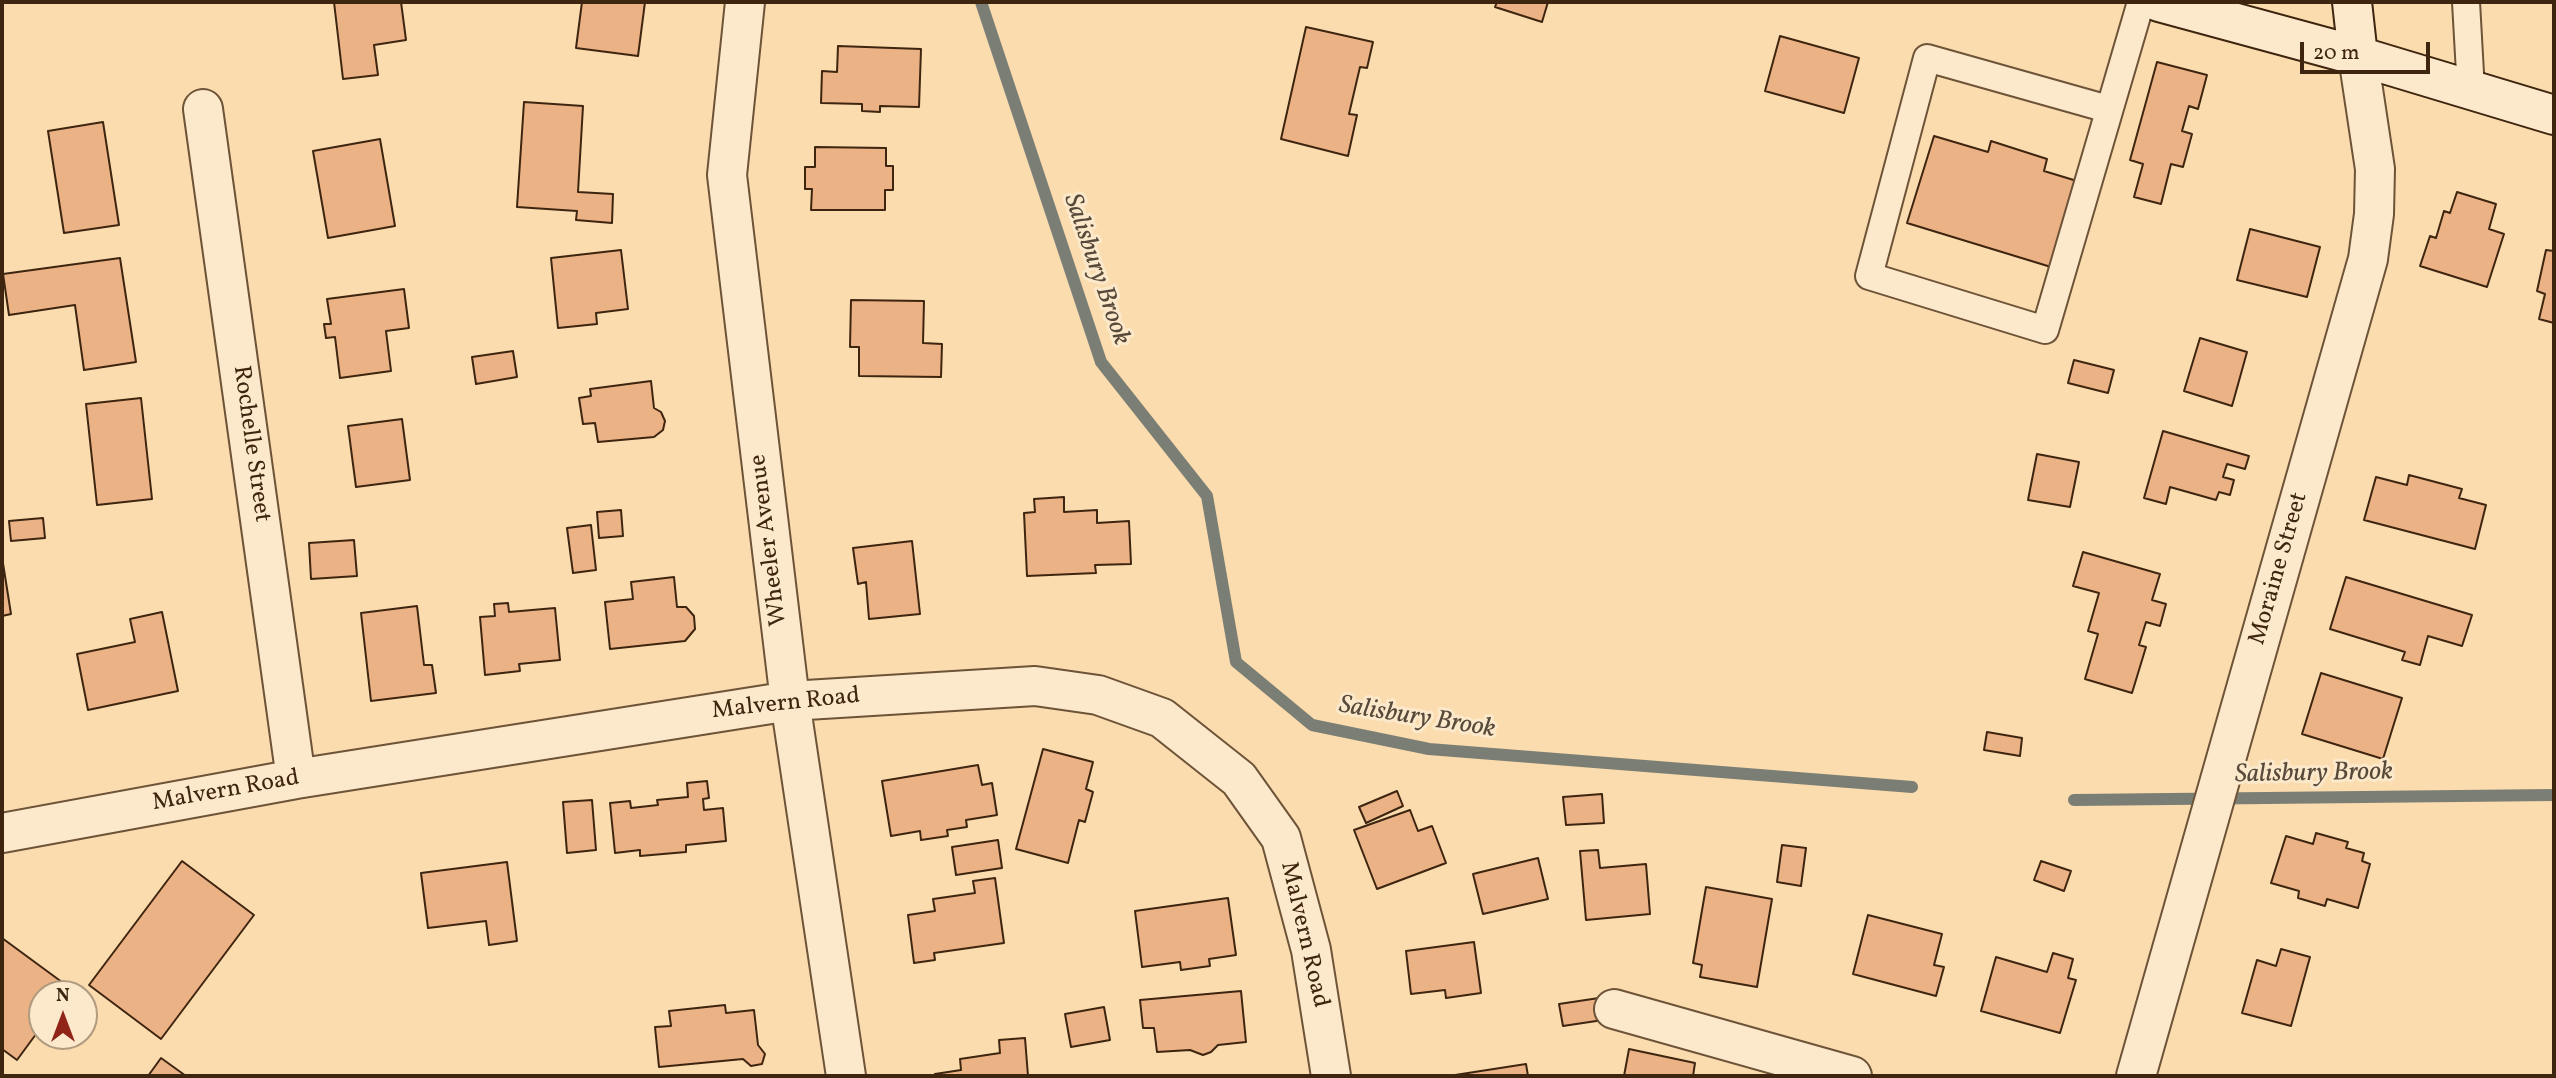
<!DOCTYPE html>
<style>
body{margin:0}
#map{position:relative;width:2556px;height:1078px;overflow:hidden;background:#fbdcae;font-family:Vollkorn,serif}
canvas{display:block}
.frame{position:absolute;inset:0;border:4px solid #3e2510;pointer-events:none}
.north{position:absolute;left:28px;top:980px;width:70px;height:70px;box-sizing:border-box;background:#fce8ca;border:2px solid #b09a80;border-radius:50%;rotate:0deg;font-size:19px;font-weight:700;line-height:28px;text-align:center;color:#3e2510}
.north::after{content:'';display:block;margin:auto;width:24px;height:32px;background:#8f2418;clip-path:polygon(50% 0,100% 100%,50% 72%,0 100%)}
.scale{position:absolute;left:2300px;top:42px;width:130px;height:32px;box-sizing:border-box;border:4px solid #3e2510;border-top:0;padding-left:9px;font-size:21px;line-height:24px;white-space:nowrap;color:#3e2510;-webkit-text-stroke:5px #fce8ca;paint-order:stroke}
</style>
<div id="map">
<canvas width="2556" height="1078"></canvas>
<div class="frame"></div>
<div class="north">N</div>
<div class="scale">20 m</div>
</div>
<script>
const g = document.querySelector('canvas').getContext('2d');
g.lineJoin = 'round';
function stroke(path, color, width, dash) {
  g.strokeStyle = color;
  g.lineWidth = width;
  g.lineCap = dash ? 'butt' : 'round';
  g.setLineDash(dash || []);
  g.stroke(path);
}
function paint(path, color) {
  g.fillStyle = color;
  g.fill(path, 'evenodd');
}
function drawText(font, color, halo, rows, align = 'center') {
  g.font = font + ' Vollkorn,serif';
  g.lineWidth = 6;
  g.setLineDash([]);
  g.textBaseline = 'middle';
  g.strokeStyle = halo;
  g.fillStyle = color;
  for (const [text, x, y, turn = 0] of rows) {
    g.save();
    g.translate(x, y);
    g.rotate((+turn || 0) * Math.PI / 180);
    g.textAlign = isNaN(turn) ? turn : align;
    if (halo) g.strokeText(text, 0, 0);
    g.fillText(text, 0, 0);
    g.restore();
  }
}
const stream = new Path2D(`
 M981,2L1101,362L1207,496L1236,662L1312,725L1429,749L1912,787
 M2074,800L2554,795`);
const building = new Path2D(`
 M334,2H401L406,40L374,45L378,75L343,79Z
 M582,2H645L638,56L576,48Z
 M1497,2H1548L1542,22L1495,7Z
 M1306,27L1373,42L1367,68L1360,67L1349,114L1357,115L1348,156L1281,139Z
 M1780,36L1859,58L1844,113L1765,91Z
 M838,46L921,49L919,107L880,106V112L862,111V104L821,103L822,71L837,72Z
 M2157,62L2207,75L2198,109L2189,106L2182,131L2192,134L2183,167L2171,164L2161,204L2134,197L2143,164L2130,160Z
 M524,102L583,106L578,192L613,194L612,223L576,220L577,211L517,207Z
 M103,122L119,225L64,233L48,131Z
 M1934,136L1988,152L1991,141L2047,159L2044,171L2077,181L2051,267L1907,223Z
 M380,139L395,226L328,238L313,151Z
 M815,147L886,148V166H893V190H885V210H811L812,189H805V167H815Z
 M2457,192L2496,204L2489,229L2504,234L2487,287L2420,266L2430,236L2436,238L2444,211L2450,213Z
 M2250,229L2320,247L2307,297L2237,280Z
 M621,250L628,309L596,313L597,324L558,328L551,258Z
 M2546,250L2554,251V323L2539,319L2545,294L2537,291Z
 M120,258L136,362L84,370L75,305L9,315L3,274Z
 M404,289L409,328L386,331L391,371L340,378L335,337L326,338L324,324H331L327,299Z
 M851,300L924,301L923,343L942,344L941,377L859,376V347H850Z
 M2200,338L2247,352L2232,406L2184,391Z
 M513,351L517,377L476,384L472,357Z
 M2074,360L2114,370L2108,393L2068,383Z
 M651,381L654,408L661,412L665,421L663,430L654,437L598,442L595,423L583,424L579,398L591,396L590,389Z
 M141,398L152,499L97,505L86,404Z
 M402,419L410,480L356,487L348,426Z
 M2163,431L2249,456L2245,469L2227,464L2223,477L2234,480L2230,495L2219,492L2216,500L2170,487L2166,504L2144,498Z
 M2037,454L2079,462L2070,507L2028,500Z
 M2409,475L2462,489L2459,498L2486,505L2475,549L2364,520L2376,477L2407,485Z
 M1064,497V512L1097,510V523L1129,521L1131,564L1095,565L1096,573L1027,576L1024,513L1035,512L1034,499Z
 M621,510L623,536L599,538L597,512Z
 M43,518L45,538L11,541L9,521Z
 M591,525L596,570L573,573L567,528Z
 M354,540L357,576L311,579L309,543Z
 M912,541L920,614L869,619L866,582L858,584L853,548Z
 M2083,552L2160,574L2152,600L2166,604L2160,626L2146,622L2139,645L2146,647L2132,693L2085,679L2098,634L2088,631L2099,593L2073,586Z
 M2,557L11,614L2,616Z
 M674,577L677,607H686L694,616L695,629L685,641L610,649L605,602L633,599L631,582Z
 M2346,577L2472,615L2462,646L2428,636L2420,665L2402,660L2405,652L2330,629Z
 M508,603L509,612L555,608L560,660L519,664L520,671L485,675L480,617L495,616L494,604Z
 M417,606L424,665H432L436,693L371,701L361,613Z
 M162,612L178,691L88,710L77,654L135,642L130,619Z
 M2321,673L2402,698L2383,759L2302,734Z
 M1987,732L2022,738L2020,756L1984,750Z
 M1043,749L1093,762L1086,789L1093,792L1085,822L1079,820L1068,863L1016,849Z
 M978,765L982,785L992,783L997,815L966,820L967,827L947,830L948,836L921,840L920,831L891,836L882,781Z
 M707,781L709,798L703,799L704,810L723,808L726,841L686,845V852L640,856V850L615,853L610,803L630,801L631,808L658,805L657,800L688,797L687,783Z
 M1397,791L1403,806L1366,823L1359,807Z
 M1602,794L1604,823L1566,825L1563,797Z
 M592,800L596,850L567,853L563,802Z
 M1410,810L1418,831L1432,826L1446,863L1377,889L1354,830Z
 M2316,833L2348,842L2346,848L2364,853L2362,861L2370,864L2358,908L2327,899L2325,906L2298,898L2299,891L2271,883L2286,836L2313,844Z
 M998,840L1002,868L956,875L952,847Z
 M1782,845L1806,848L1801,886L1777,882Z
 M1598,850L1600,868L1646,864L1650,914L1586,920L1580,851Z
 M1538,858L1548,899L1483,914L1473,874Z
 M182,861L254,915L161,1039L89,985Z
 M2041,861L2071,871L2064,891L2034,880Z
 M507,862L517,941L489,945L486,921L428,928L421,873Z
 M995,878L1004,943L934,953L935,960L914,963L908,915L935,911L933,899L975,893L973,881Z
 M1706,887L1772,899L1757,987L1700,977L1702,965L1693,963Z
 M1228,898L1236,955L1209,959L1210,966L1181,970L1180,962L1142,967L1135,911Z
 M1868,915L1942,934L1934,965L1944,967L1936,996L1853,974Z
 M2,938L70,988L65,994H42V1026L17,1060L2,1049Z
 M1474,942L1481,993L1446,998L1445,990L1411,994L1406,951Z
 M2281,949L2310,957L2291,1026L2242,1013L2257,960L2276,966Z
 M2053,953L2073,959L2068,978L2076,980L2060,1033L1981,1011L1996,957L2047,972Z
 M1241,991L1246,1042L1218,1045L1211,1052L1203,1055L1190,1050L1157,1052L1154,1028H1143L1140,1000Z
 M1599,998L1603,1020L1563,1026L1559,1004Z
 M725,1005L726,1013L754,1010L758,1045L765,1054L762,1064L751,1066L743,1059L659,1067L655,1027L671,1026L669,1011Z
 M1104,1007L1110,1040L1071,1047L1065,1014Z
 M1025,1038L1028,1076H936L935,1074L961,1070L960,1059L1000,1053L999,1040Z
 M1629,1049L1695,1063L1693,1076H1624Z
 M161,1058L186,1076H148Z
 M1526,1064L1528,1076H1455V1075Z`);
const lane = new Path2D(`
 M2466,2L2471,91
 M2108,109L1927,58L1869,276L2045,330L2141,2`);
const street = new Path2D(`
 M745,2L727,175L790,701L846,1076
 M203,109L296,779
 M2,833L296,779L790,701L1035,686L1098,695L1162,718L1239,779L1281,838L1311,950L1331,1076
 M1614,1009L1852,1076
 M2136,1076L2368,259L2374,214L2375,169L2358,56`);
const secondary = new Path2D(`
 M2159,2L2358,56L2554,115
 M2352,2L2358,56`);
const streetNames = [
 ["Rochelle Street",250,444,82],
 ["Wheeler Avenue",770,540,-97],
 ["Moraine Street",2280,569,-74],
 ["Malvern Road",786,705,-6],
 ["Malvern Road",226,792,-10],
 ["Malvern Road",1303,935,77]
];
const waterNames = [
 ["Salisbury Brook",1095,270,71],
 ["Salisbury Brook",1417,719,9],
 ["Salisbury Brook",2314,775,-1]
];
stroke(stream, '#7b7e74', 12);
paint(building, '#ebb285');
stroke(building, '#3e2510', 2);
stroke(lane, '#6d5338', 30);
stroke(street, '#6d5338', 42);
stroke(secondary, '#3e2510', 42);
stroke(lane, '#fce8ca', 26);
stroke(street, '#fce8ca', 38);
stroke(secondary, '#fce8ca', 38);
drawText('24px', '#3e2510', '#fce8ca', streetNames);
drawText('italic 26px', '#584a3a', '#fce8ca', waterNames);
</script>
